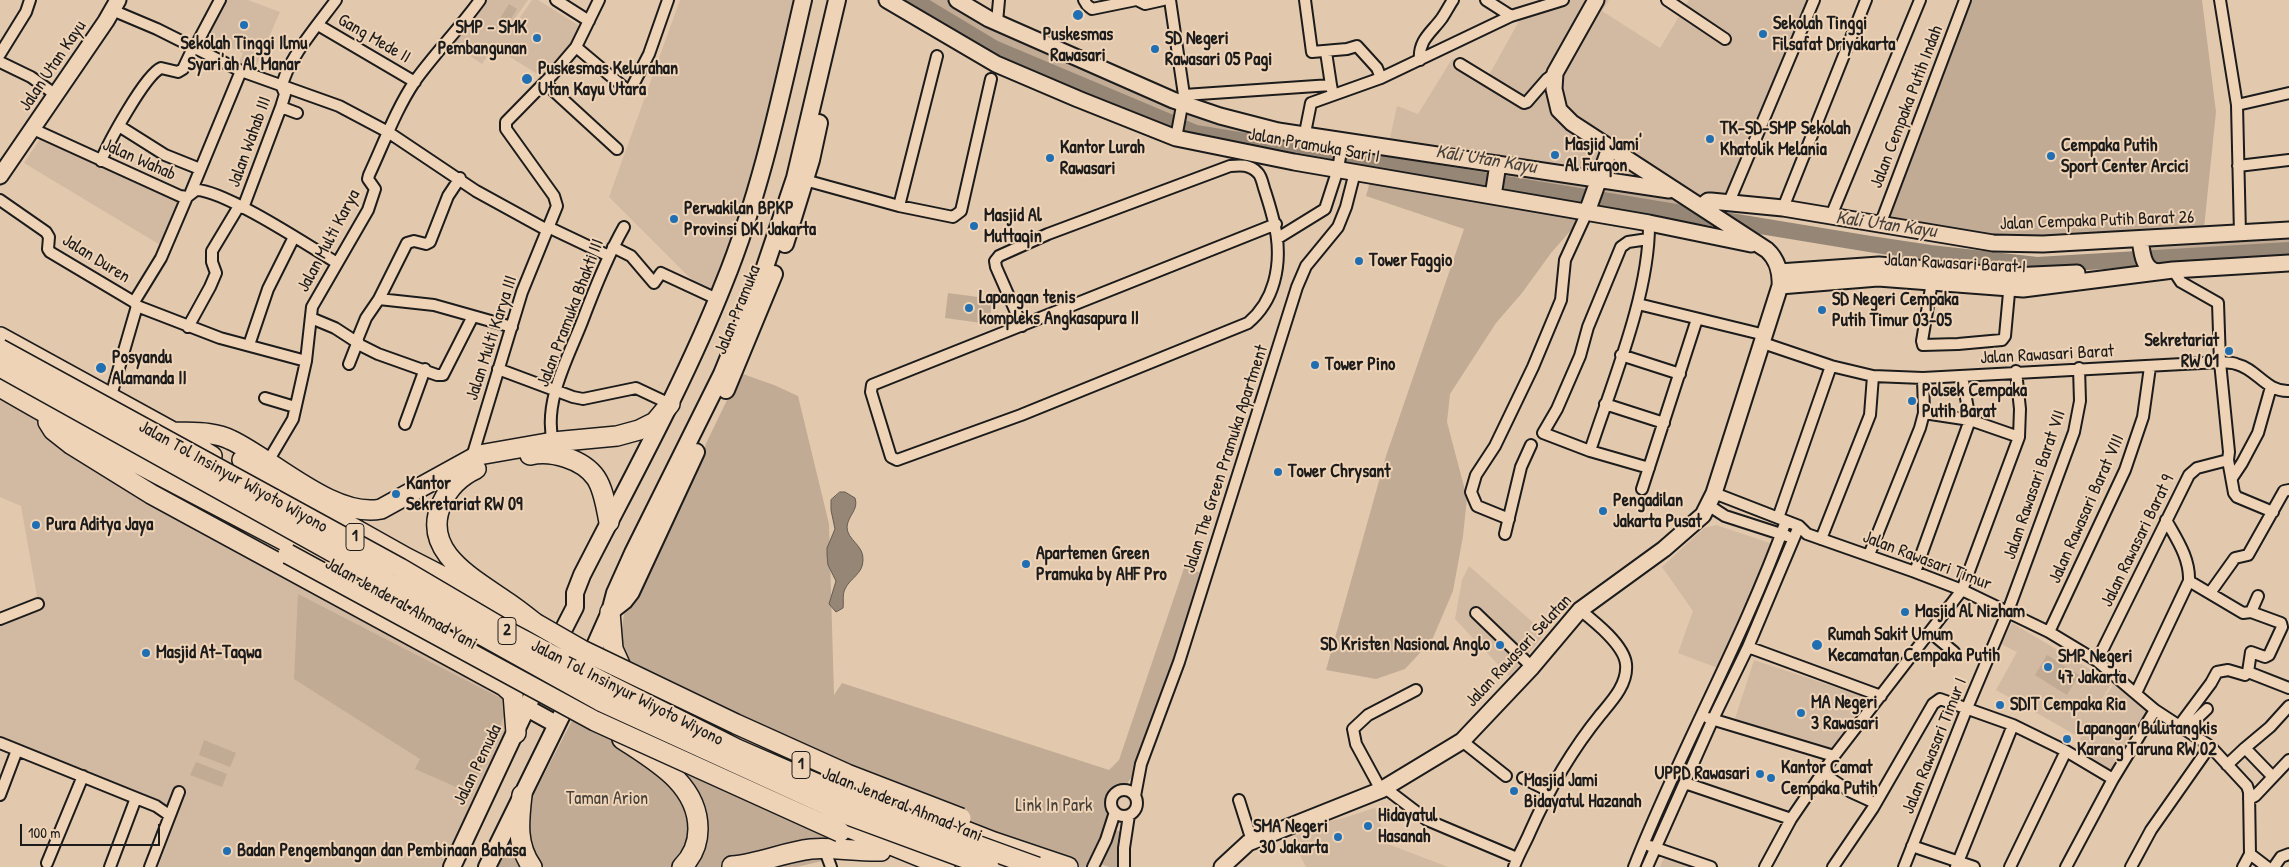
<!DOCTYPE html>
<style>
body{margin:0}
#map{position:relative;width:2289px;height:867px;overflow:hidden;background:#e2c8ad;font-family:"Patrick Hand",sans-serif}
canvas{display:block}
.scale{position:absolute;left:20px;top:824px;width:140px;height:22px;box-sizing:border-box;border:2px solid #1c1c1c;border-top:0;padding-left:6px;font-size:15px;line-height:18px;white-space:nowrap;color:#1c1c1c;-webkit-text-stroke:4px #efd3b6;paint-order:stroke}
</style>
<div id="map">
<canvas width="2289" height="867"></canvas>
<div class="scale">100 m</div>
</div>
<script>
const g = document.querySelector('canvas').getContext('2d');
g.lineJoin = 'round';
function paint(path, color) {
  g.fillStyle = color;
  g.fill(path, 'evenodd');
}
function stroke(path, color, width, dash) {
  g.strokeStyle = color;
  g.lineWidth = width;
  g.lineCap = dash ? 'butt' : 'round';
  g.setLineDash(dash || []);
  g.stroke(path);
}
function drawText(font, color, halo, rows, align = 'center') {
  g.font = font + ' "Patrick Hand",sans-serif';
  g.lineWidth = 4;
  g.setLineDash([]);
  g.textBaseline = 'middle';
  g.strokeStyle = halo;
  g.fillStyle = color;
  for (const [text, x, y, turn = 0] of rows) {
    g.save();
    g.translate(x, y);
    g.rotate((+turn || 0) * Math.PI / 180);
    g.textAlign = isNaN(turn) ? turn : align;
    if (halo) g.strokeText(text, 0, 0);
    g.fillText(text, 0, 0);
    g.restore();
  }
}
const built = new Path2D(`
 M226,0H248L280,12L254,71L238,65L243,53L208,37Z
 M486,0H528L509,27L512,29L532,0H538L581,27L547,80L494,47L500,37L482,64L453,44Z
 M680,0H803L715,303L609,197Z
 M1557,0H1609L1602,11L1660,48L1689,0H1821L1729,202L1708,201L1388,147L1397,106L1418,114L1452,59L1488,77L1524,12Z
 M42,136L183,201L162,246L24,163Z
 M0,388L53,430L504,686L515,712L453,867H158L179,812L0,740V617L37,596L21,506L0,497Z
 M1716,525L1776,545L1718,668L1678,653L1693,611L1662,567L1704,528Z
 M1469,566L1545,633L1510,677L1455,619L1462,580Z
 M2012,623L2112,682L2092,716L2113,685L2153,712L2115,776L2074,751L2089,721L2079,737L1996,690L2017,652L2001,644Z
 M1754,660L1868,698L1872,704L1833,750L1734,722Z
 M1375,808L1385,836L1380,841L1448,867H1306L1291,838L1320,823L1340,819Z
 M1665,856L1691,867H1660Z`);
const green = new Path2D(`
 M888,0H959L1102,69L1278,131L1687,198L1720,220L1591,199L1587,212L1551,253L1522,293L1496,323L1450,394L1447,422L1467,498L1463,536L1453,591L1432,640L1405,669L1376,679L1326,670L1386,456L1464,229L1366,196L1372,175L1174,137L1077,99Z
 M1967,0H2202L2216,112L2204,228L2042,242L1883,221Z
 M509,4L517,9L507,25L499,20Z
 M2289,230V261L2150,270L2141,240Z
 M948,293L993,299L989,324L945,318Z
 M740,373L774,385L798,396L829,524L834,695L842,683L1109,770L1119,760L1184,568L1206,574L1141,764L1116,799L1092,867H1068L627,668C620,651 621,632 624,614Z
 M298,594L510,703L470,793L415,769L420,759L294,679Z
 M2047,655L2079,675L2067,695L2035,675Z
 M578,709L842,836L822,861L797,867H496Z
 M204,740L236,753L230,767L199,755Z
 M196,762L227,774L222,787L190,775Z
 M1113,829L1123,833L1121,867H1109L1098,863Z`);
const water = new Path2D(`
 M840,492H845L855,498C859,510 848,515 847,527C847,540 864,545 863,560C863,574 850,578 845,589C842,595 844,602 843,608L836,612L829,604L836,581L828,565L827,555V548L835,529L831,510V500Z`);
const river = new Path2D(`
 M914,0L994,48L1196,133L1870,244L1930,253L2037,265L2289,250`);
const street = new Path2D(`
 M556,0L589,21
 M1084,0L1087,5L1092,9L1136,0
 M1137,0L1145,4L1163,0
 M1170,0L1184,95L1176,138
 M1305,0L1312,52L1347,49L1357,46L1377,68L1381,78
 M1486,0L1511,16
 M1667,0L1725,39
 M2220,0L2237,105L2240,234
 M112,10L157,29L241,71L339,106L388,132L476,191L547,230
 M997,22L999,0
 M318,25L415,82
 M576,47L626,89H631L649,54L668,0
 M194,49L220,0
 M1326,52L1331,85
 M0,54L26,12L30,0
 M1420,60C1418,40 1432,32 1442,18C1446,12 1449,6 1453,0
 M0,62L31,77L56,95
 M1460,64L1524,103L1527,102L1547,79L1555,73
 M545,83L617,149
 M282,87C286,61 320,22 336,0
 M1184,95L1331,85L1333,95
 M2237,105L2289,93
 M281,107L297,113
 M119,126L165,155L200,169
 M33,129L180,196L187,197L196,190C224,190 309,246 337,263
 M1305,133L1311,103L1381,78L1511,16L1563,0
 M101,161C108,143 145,75 161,68L178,72L183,69L193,48
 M2238,166L2289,160
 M801,179L899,206L953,217L961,211L991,79
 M191,192L241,71
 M0,200L46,232L49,237L48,249L50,252L134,302L137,306L220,338L306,361
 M1729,202L1814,0
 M899,206L937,56
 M243,208L281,107L285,94L282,87
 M1783,208L1866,0
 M1831,216L1920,0
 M1880,225L1965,0
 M548,227L609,256
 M1278,238L1325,209L1338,169L1343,139
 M1648,239L1628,242L1621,247L1588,327L1580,356L1557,409L1543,433L1590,451L1649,468
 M613,247L631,256L654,283L661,273L717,299
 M2173,270L2181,282L2218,303L2220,362L2229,452L2228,460L2234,493L2237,497L2273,512
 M1933,276L1922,341L1923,345L1958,344L2002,340L2005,336L2010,282
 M379,299L434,305L512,327
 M134,302L161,258L187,197
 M1638,304L1765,335
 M311,318L335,328L355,341L357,340L366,318L379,299L407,243L414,241L426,244L430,242L448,196L460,178
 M1022,326L996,267L995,261L999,256L1048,234L1230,166C1240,165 1250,164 1258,173C1262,177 1263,186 1265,191C1275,222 1283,249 1274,282C1269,300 1261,312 1248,323L1021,415L897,460L891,457L871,392L872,385L1276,224
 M188,327L210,287L216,273L212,262V251L239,206
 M357,340L360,345L378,354L437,375H443L473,316
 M1763,343L1831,366L1873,376L1923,378L2220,362C2225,363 2231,362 2236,364C2257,369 2266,392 2289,391
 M249,345L268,289L294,237
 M1621,355L1680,374
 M349,364L358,341
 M498,369L573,397L583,399L636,388L670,404
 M265,398L295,407
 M110,399L137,306
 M1605,404L1664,423
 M1924,413L1970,420L2019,437
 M405,424L425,369
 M553,442C543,402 568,358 582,322C594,290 607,257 624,227
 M1590,451C1612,383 1650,293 1649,223
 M472,457L522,292L557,206L554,196L506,129V122L553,74L576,47L599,0
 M267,463L293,419L306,361L312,307L368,210L375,189L368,179L369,175C384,143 395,111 415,81C435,53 460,28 480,0
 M2232,478L2242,463L2258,433L2271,387
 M1642,489L1697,319
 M1714,493L1799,526L1807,534L1915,572L1962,590L2049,632L2097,661L2155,710L2210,746L2247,786L2249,792L2250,854L2243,867
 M1708,505L1725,516L1787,536
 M1778,518L1831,366
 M1509,519L1477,506L1471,492L1476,475L1495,446L1533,367L1561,300L1565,260L1587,212
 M1505,534L1521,467L1531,445
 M1821,539L1870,415L1873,376
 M1869,555L1920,428L1924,413L1923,378
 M1915,572L1970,420L1962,376
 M2189,581L2243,613L2251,612L2281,623L2282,627L2269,655L2265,657L2251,652L2248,672L2289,688
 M2210,593L2235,558L2248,555L2284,491L2289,490
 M2251,612L2258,596
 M1476,613L1532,667
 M0,619L38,604
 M1930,632L1954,652
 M2049,632L2125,470L2143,417L2150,367
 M1748,647L1881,696
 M2097,661L2189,475L2197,468L2228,460
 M2136,693L2189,581C2190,558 2177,540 2166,520
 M1708,718L1834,756
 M2179,726L2211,683L2217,672L2228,670L2245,675L2248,672
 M2185,730L2207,709
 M1462,741L1506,776
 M0,743L136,798L156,806L169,815
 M2245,748L2270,727L2289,706
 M2227,765L2245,748L2273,777
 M1822,773L1851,792L1875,803
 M1523,778L1549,791
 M1685,783L1791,819
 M1385,788L1427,820L1517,858
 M1381,790L1356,744L1353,729L1368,715L1416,690
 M1111 803a13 13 0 1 1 26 0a13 13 0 1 1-26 0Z
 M0,795L17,750
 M1135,796L1141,764L1179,662L1297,287L1306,266L1338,227L1346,207L1355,172
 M2249,799L2255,796L2289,760
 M1239,800L1252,841
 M1650,846L1711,867
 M1912,846L1974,867
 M824,848L831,867
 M2250,854L2267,867
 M47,863L83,776
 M110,867L136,798
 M150,867L179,792
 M1093,867L1106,840L1115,812
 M1124,867V848L1129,815
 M1514,867C1518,855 1525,844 1530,832C1549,789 1571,751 1601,714C1612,701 1628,684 1626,664C1624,645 1595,622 1580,610
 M1634,867C1680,750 1743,640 1786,521
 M1647,867L1713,719L1748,647L1799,526
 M1765,867L1791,819L1834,756L1962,590L2019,437L2020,409L2016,371
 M1833,867L1873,808L1933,704L1940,699L2013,725L2066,751L2113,779
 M1904,867L1967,708L2008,611L2074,432L2080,401L2079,368
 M1956,867L2013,725
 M2010,867L2066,751
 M2066,867L2113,779L2155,710
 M2131,867L2151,830L2210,746
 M2274,867L2281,857L2289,854`);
const secondary = new Path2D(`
 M887,0L996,64L1078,99L1176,138L1294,162L1649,223L1751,244
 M957,0L989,19L1173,100L1220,116L1278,131L1669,190
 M0,176L106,21L118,0
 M1493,196L1498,164
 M1702,206L1708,201H1711L1783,208L1993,243L2043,244L2289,230
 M1587,212L1610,148
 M2140,239C2142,253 2143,270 2158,272
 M1779,272L1879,265L2011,276L2077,273
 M1780,286L1878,278L2023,289L2173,270L2289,263
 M1222,867L1248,843L1381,790L1462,741L1532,667L1580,610L1664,549L1703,515L1714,493L1780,286C1781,273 1777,259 1767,250L1572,123L1559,110L1554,89L1555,73L1596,0`);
const primary = new Path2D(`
 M785,244L811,160L819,123
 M726,390L774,274
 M610,612L624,601L631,592L696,452
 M554,648L575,607V593L582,575C631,479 684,384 724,283C761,192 781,95 803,0
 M586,666L610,612L615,593L633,553L722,374L762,276L795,178L837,0
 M527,708L556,724
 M452,867L541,677
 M487,867L572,694`);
const highway = new Path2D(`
 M0,337L173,432L212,456
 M0,387C113,453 231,512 346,573C446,627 545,684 646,735
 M48,422L53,430L72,445L151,494L504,686L513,694L516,733
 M174,432C193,433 213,431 231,440C272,459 334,519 381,509L479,455L553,442L617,436L639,430L655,422L670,404
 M530,455C551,450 583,459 596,478C604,490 606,508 609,522
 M242,460L268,480L407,558L485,598
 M476,469C461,476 449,487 442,503C420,551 473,578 504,600C515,607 525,615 535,623
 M468,598L643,692L732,734L838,781L994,842L1068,867
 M610,612L613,649L627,680
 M622,739C655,761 698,784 698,829C698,844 692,857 682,867
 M522,795C519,821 516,845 532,867
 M825,818L945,867
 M732,866C759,864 784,852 811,849C834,847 858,852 881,851`);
const highwayBridge = new Path2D(`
 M0,349L400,568L512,634L607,684L737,749L866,805L1037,867
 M0,367L600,701L851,816L989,867
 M288,554L595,721L840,832
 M535,623L582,650L736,724L847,774L961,818`);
const markers = [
 [1078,15,6,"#1f6fb2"],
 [244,25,5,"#1f6fb2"],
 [1763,34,5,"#1f6fb2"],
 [537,38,5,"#1f6fb2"],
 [1155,49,5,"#1f6fb2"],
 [527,79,6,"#1f6fb2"],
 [1710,139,5,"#1f6fb2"],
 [1555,155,5,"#1f6fb2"],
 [2051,156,5,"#1f6fb2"],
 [1050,158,5,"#1f6fb2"],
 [674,219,5,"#1f6fb2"],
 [974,226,5,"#1f6fb2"],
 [1359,261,5,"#1f6fb2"],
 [969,308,5,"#1f6fb2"],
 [1822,310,5,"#1f6fb2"],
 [2229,351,5,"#1f6fb2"],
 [1315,365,5,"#1f6fb2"],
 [101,368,6,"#1f6fb2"],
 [1912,401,5,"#1f6fb2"],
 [1278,472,5,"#1f6fb2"],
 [396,494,5,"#1f6fb2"],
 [1603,511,5,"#1f6fb2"],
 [36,525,5,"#1f6fb2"],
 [1026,564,5,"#1f6fb2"],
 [1905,612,5,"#1f6fb2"],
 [1500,645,5,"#1f6fb2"],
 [1817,645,6,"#1f6fb2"],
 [146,653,5,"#1f6fb2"],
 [2048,667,5,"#1f6fb2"],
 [2000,705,5,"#1f6fb2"],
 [1801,713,5,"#1f6fb2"],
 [2067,739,5,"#1f6fb2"],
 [1760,774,5,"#1f6fb2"],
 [1771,778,5,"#1f6fb2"],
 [1514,791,5,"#1f6fb2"],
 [1368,826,5,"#1f6fb2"],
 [1338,837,5,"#1f6fb2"],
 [227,851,5,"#1f6fb2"]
];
const shields = [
 [355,537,18],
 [507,631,18],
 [801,765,18]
];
const shieldNames = [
 ["1",355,537],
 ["2",507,631],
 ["1",801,765]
];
const poiNames = [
 ["Sekolah Tinggi",1773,24],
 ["Filsafat Driyakarta",1773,45],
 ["SMP - SMK",527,28,"right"],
 ["Pembangunan",527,49,"right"],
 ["Puskesmas",1078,35,"center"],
 ["Rawasari",1078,56,"center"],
 ["SD Negeri",1165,39],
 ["Rawasari 05 Pagi",1165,60],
 ["Sekolah Tinggi Ilmu",244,44,"center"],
 ["Syari'ah Al Manar",244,65,"center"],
 ["Puskesmas Kelurahan",538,69],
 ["Utan Kayu Utara",538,90],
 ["TK-SD-SMP Sekolah",1720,129],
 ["Khatolik Melania",1720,150],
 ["Masjid Jami'",1565,145],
 ["Al Furqon",1565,166],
 ["Cempaka Putih",2061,146],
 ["Sport Center Arcici",2061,167],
 ["Kantor Lurah",1060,148],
 ["Rawasari",1060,169],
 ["Perwakilan BPKP",684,209],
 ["Provinsi DKI Jakarta",684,230],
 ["Masjid Al",984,216],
 ["Muttaqin",984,237],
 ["Tower Faggio",1369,261],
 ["Lapangan tenis",979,298],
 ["kompleks Angkasapura II",979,319],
 ["SD Negeri Cempaka",1832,300],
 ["Putih Timur 03-05",1832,321],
 ["Sekretariat",2219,341,"right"],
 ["RW 01",2219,362,"right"],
 ["Posyandu",112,358],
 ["Alamanda II",112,379],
 ["Tower Pino",1325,365],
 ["Polsek Cempaka",1922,391],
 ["Putih Barat",1922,412],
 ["Tower Chrysant",1288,472],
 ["Kantor",406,484],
 ["Sekretariat RW 09",406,505],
 ["Pengadilan",1613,501],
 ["Jakarta Pusat",1613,522],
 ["Pura Aditya Jaya",46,525],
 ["Apartemen Green",1036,554],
 ["Pramuka by AHF Pro",1036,575],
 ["Masjid Al Nizham",1915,612],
 ["Rumah Sakit Umum",1828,635],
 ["Kecamatan Cempaka Putih",1828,656],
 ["SD Kristen Nasional Anglo",1490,645,"right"],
 ["Masjid At-Taqwa",156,653],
 ["SMP Negeri",2058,657],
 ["47 Jakarta",2058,678],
 ["MA Negeri",1811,703],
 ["3 Rawasari",1811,724],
 ["SDIT Cempaka Ria",2010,705],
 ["Lapangan Bulutangkis",2077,729],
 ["Karang Taruna RW 02",2077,750],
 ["Kantor Camat",1781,768],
 ["Cempaka Putih",1781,789],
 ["UPPD Rawasari",1750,774,"right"],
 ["Masjid Jami",1524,781],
 ["Bidayatul Hazanah",1524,802],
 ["Hidayatul",1378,816],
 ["Hasanah",1378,837],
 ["SMA Negeri",1328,827,"right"],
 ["30 Jakarta",1328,848,"right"],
 ["Badan Pengembangan dan Pembinaan Bahasa",237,851]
];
const streetNames = [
 ["Gang Mede II",374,39,30],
 ["Jalan Utan Kayu",53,66,-56],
 ["Jalan Cempaka Putih Indah",1907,107,-69],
 ["Jalan Wahab III",250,142,-70],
 ["Jalan Pramuka Sari I",1314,146,10],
 ["Jalan Wahab",139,160,24],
 ["Jalan Cempaka Putih Barat 26",2097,221,-2],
 ["Jalan Multi Karya",329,241,-62],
 ["Jalan Duren",96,259,32],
 ["Jalan Rawasari Barat I",1955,264,3],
 ["Jalan Pramuka",738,310,-68],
 ["Jalan Pramuka Bhakti III",571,313,-69],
 ["Jalan Multi Karya III",492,338,-72],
 ["Jalan Rawasari Barat",2047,355,-3],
 ["Jalan The Green Pramuka Apartment",1226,459,-72],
 ["Jalan Tol Insinyur Wiyoto Wiyono",233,477,29],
 ["Jalan Rawasari Barat VII",2035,485,-71],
 ["Jalan Rawasari Barat VIII",2087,509,-66],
 ["Jalan Rawasari Barat 9",2138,541,-64],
 ["Jalan Rawasari Timur",1927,561,21],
 ["Jalan Jenderal Ahmad Yani",401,604,29],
 ["Jalan Rawasari Selatan",1519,651,-47],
 ["Jalan Tol Insinyur Wiyoto Wiyono",627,693,27],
 ["Jalan Rawasari Timur I",1935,746,-68],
 ["Jalan Pemuda",478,765,-64],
 ["Jalan Jenderal Ahmad Yani",902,805,22]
];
const parkNames = [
 ["Taman Arion",607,799],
 ["Link In Park",1054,806]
];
const waterNames = [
 ["Kali Utan Kayu",1486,160,9],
 ["Kali Utan Kayu",1886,225,8]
];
paint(built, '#d2b9a1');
paint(green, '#c1ab95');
paint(water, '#968675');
stroke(water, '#655c51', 1);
stroke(river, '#968675', 16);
stroke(street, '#1c1c1c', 14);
stroke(secondary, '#1c1c1c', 19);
stroke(primary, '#1c1c1c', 20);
stroke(highway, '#1c1c1c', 22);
stroke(street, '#efd3b6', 10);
stroke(secondary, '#efd3b6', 15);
stroke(primary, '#efd3b6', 16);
stroke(highway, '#efd3b6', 19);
stroke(highwayBridge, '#1c1c1c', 22, []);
stroke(highwayBridge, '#efd3b6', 19);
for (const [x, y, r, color] of markers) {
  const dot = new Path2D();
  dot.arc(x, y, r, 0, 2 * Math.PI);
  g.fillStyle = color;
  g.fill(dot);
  stroke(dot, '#efd3b6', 2);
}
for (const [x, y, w] of shields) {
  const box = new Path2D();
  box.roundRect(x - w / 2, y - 13.5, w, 27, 4);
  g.fillStyle = '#efd3b6';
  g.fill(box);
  stroke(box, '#1c1c1c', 1);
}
drawText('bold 16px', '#1c1c1c', null, shieldNames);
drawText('bold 18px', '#1c1c1c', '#efd3b6', poiNames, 'left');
drawText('18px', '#1c1c1c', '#efd3b6', streetNames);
drawText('18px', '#45403a', '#efd3b6', parkNames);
drawText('italic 19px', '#47413b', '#efd3b6', waterNames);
</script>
